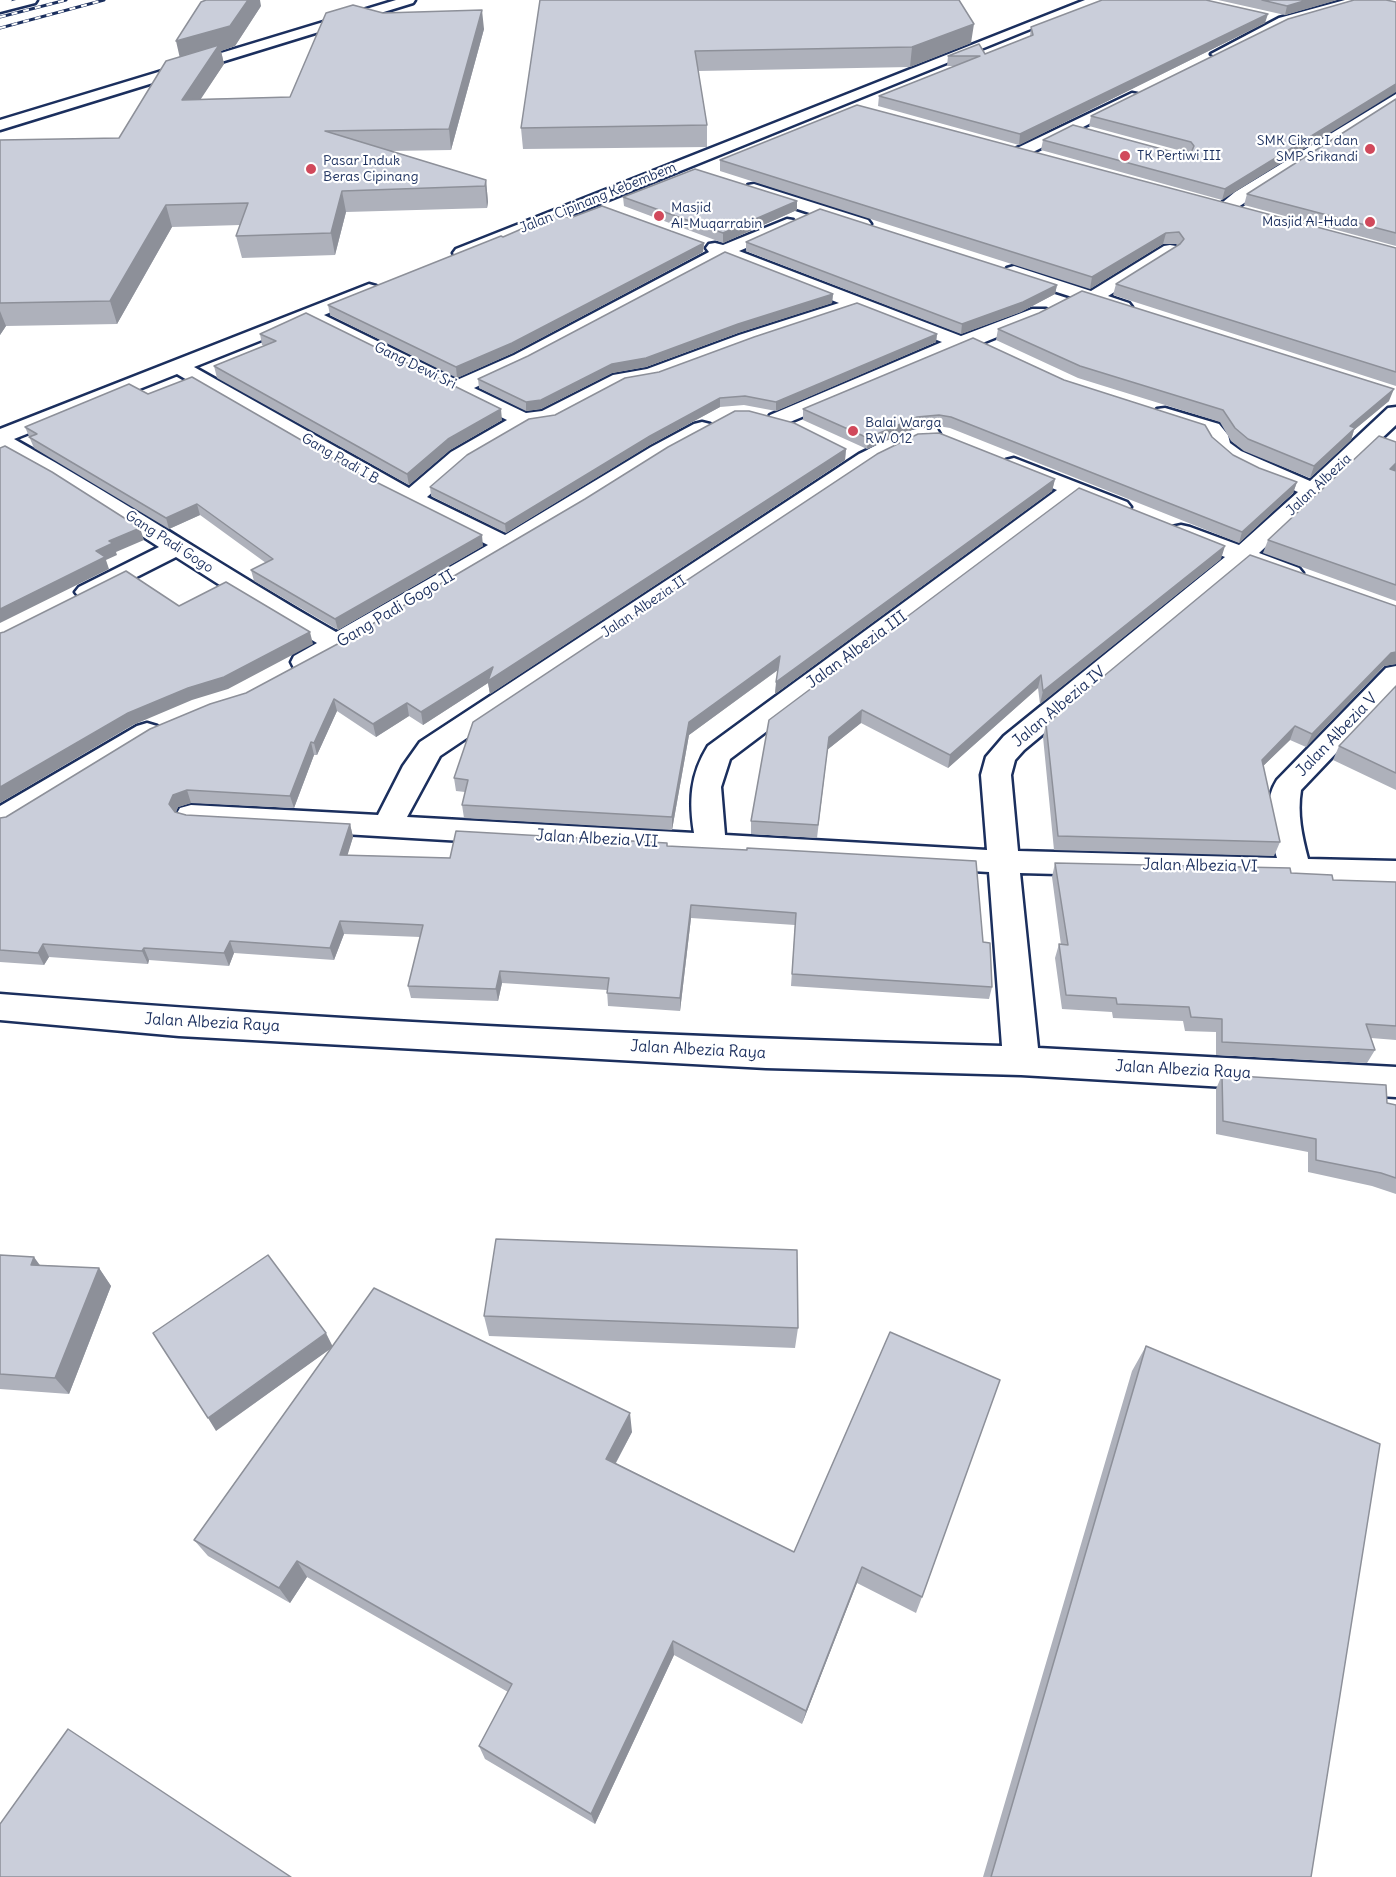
<!DOCTYPE html>
<style>
body{margin:0}
canvas{display:block;background:#fff}
</style>
<canvas width="1396" height="1877"></canvas>
<script>
const g = document.querySelector('canvas').getContext('2d');
g.lineJoin = 'round';
function stroke(path, color, width, dash) {
  g.strokeStyle = color;
  g.lineWidth = width;
  g.lineCap = dash ? 'butt' : 'round';
  g.setLineDash(dash || []);
  g.stroke(path);
}
function paint(path, color) {
  g.fillStyle = color;
  g.fill(path, 'evenodd');
}
function drawText(font, color, halo, rows, align = 'center') {
  g.font = font + ' Delius,sans-serif';
  g.lineWidth = 4.5;
  g.setLineDash([]);
  g.textBaseline = 'middle';
  g.strokeStyle = halo;
  g.fillStyle = color;
  for (const [text, x, y, turn = 0] of rows) {
    g.save();
    g.translate(x, y);
    g.rotate((+turn || 0) * Math.PI / 180);
    g.textAlign = isNaN(turn) ? turn : align;
    if (halo) g.strokeText(text, 0, 0);
    g.fillText(text, 0, 0);
    g.restore();
  }
}
const minor = new Path2D(`
 M1085,0H1102L468,257H456L453,253L456,249Z
 M1345,0H1365L1363,3L1289,24L1223,57L1218,58L1211,54L1279,18Z
 M1132,93L1137,94L1139,97L1137,100L1027,155H1015L1013,152L1015,149Z
 M1396,94V104L1232,211H1220L1217,207L1235,192Z
 M754,184L868,220L871,224L868,228H856L748,193L746,189L748,185Z
 M787,219L793,220L796,224L793,228L739,251L961,336L1032,309H1046L1049,313L1046,317L980,344L964,347L917,369L778,427L770,425L767,420L770,415L942,342L856,309L753,343L658,379L625,385L555,422L529,426L467,462L427,497L505,535L651,447L694,424L702,422L710,424L713,429L710,434L667,457L585,509L314,668L304,670L294,668L291,662L294,656L317,643L245,601L176,557L97,597L88,600L79,597L75,592L79,587L159,547L58,482L0,449V429L369,284L376,286L378,290L376,294L324,315L457,380L514,355L709,252L706,248L709,244L715,243L723,245ZM724,258L839,303L739,335L647,369L613,375L542,411L526,413L474,388L528,363ZM307,322L507,420L451,452L409,488L194,367ZM177,374L363,483L488,545L336,632C227,570 124,500 14,439Z
 M1170,245L1176,246L1179,250L1176,254L1108,296L1129,303L1132,307L1129,311L1122,313L1007,276L1005,272L1007,268L1014,266L1091,291L1164,246Z
 M1396,407V425L1259,553L1299,568L1303,573L1299,578C1281,583 1263,571 1246,565L1024,750L1015,760L1011,775L1018,851L1277,858C1270,834 1262,803 1277,780L1386,668L1396,666V690L1301,790C1297,814 1302,836 1308,859L1396,861V883L1020,873L1038,1048L1396,1067V1097L1021,1075L766,1068L179,1036L0,1020V994C333,1021 668,1037 1002,1046L989,872L191,825L180,822L176,815L180,808L191,805L378,815L403,766L420,742L859,454C882,443 911,423 937,429L940,434L937,439L918,443L875,464L440,756L407,817L694,833C689,801 690,775 708,746L1057,490L1006,470L1003,465L1006,460L1014,458L1127,502L1131,507L1127,512L1119,514L1111,512L1076,498L730,759L721,787L725,835L987,850L981,775L986,757L1004,736L1225,557L1172,537L1169,532L1172,527L1181,525L1190,527L1239,545L1298,492L1225,461L1212,451L1203,434L1157,419L1154,414L1157,409L1165,408L1219,424L1228,435L1230,443L1241,451L1310,481L1388,408Z
 M147,723L157,726L161,732L157,738L11,827L0,830V806L137,726Z`);
const tertiary = new Path2D(`
 M396,0H415L413,3L0,130V120Z`);
const secondary = new Path2D(`
 M0,0H12L10,3L0,5Z`);
const primary = new Path2D(`
 M16,0H37L35,3L0,12V4Z`);
const rail = new Path2D(`
 M0,17L66,0
 M0,28L104,0`);
const wall = new Path2D(`
 M540,0L971,43L910,67L698,71L707,125V147L523,149L521,128Z
 M1218,0H1337L1285,15Z
 M1354,0L1222,200L1041,150L1043,140L1184,155L1189,153L1089,126L1091,116Z
 M261,6L235,46L221,51L224,64L200,99L290,97L383,13L484,29L451,150L390,151L486,180L488,202L487,208L346,212L335,255L242,258L236,236L240,225L172,227L117,324L6,326L0,335V140L119,138L180,57Z
 M1265,23L1019,145L878,106L879,96L955,66H947L948,56L985,54L1030,36L1031,27Z
 M1396,99V246L1244,205L1247,194Z
 M720,160L1396,248V386L1113,295L1116,284L1178,246L1176,244H1163L1090,289L720,171Z
 M623,197L797,210L723,243L624,206Z
 M570,218L704,243L703,252L513,353L457,378L330,315L328,305L503,237Z
 M746,242L1057,285L1055,294L1021,312L961,334L746,251Z
 M833,294L832,303L738,333L646,367L612,373L541,409L526,411L479,388L478,379Z
 M998,329L1389,401L1354,430L1351,440L1310,478L1244,451L1231,441L1220,422L1078,378L996,340Z
 M260,334L502,420L450,450L409,485L217,378L214,366L265,346L262,345Z
 M937,334L936,342L776,411L744,405L720,407L650,445L506,533L431,496L430,487L555,415L659,372Z
 M1064,380L1212,437L1233,455L1259,468L1297,482L1293,493L1239,543L950,428L938,426L916,428L867,449L803,420V409Z
 M148,394L483,546L338,630L254,581L251,570L266,563L200,515L169,529L34,448L25,427Z
 M1396,442V601L1263,553L1268,540Z
 M846,449L845,460L490,694L488,683L423,725L409,716L376,737L337,711L317,755H314L294,808L191,803L178,807L176,812L186,815L350,824L353,837L347,855L450,858L667,846L983,942L992,987L989,999L791,986L795,925L691,918L680,1011L608,1006L607,990L502,983L498,1001L411,998L408,986L420,937L344,934L334,960L234,953L229,966L149,960L148,964L49,957L44,965L0,962V818L6,817L246,693Z
 M1055,479L1052,491L775,694L778,670L689,735L672,830L464,818L462,805L465,792L456,791L454,778Z
 M1221,559L1040,704L1038,688L948,768L861,723L827,750L817,838L751,834V821L769,720Z
 M1396,606V664L1384,666L1306,747L1290,740L1263,766L1280,842L1274,856L1054,850L1043,737L1046,724Z
 M1396,686V790L1333,760L1339,746Z
 M1055,863L1291,873L1333,880L1396,882V1040L1371,1038L1375,1050L1367,1063L1216,1055V1032L1185,1031L1183,1021L1113,1018L1112,1012L1062,1009L1055,958L1059,944L1061,945L1052,877Z
 M1222,1075L1387,1103L1396,1105V1194L1372,1186L1308,1172V1152L1216,1134V1089Z
 M0,1255L40,1265L99,1268L111,1286L69,1394L0,1389Z
 M484,1316L798,1328L795,1348L489,1336Z
 M890,1332L922,1597L916,1613L857,1583L802,1724L674,1655L595,1824L485,1759L479,1746L508,1692L307,1577L290,1603L208,1556L194,1540L332,1347L216,1431L332,1346L632,1432L616,1463L794,1552Z
 M1146,1346L1311,1877H983L1132,1371Z`);
const shadedWall = new Path2D(`
 M248,0H260L261,6L235,46L221,51L224,64L187,120L182,100L181,63L176,41Z
 M1307,0H1337L1285,15L1287,6Z
 M482,10L484,29L451,150L449,129Z
 M1268,14L1265,23L1019,145L1020,134Z
 M974,24L971,43L910,67L912,47Z
 M1396,84V92L1222,200L1225,189Z
 M486,180L488,202L487,208L485,186Z
 M342,191L346,212L335,255L331,233Z
 M797,201V210L723,243V233Z
 M166,205L172,227L117,324L110,301Z
 M1166,233L1163,244L1090,289L1092,277Z
 M704,243L703,252L513,353L457,378L456,367Z
 M1057,285L1055,294L1021,312L961,334L962,324Z
 M833,294L832,303L738,333L646,367L612,373L541,409L526,411V402L612,364Z
 M0,311L6,326L0,335Z
 M937,334L936,342L776,411V402Z
 M1394,389L1389,401L1354,430L1351,440L1310,478L1314,466L1350,426Z
 M720,398V407L650,445L506,533L505,524L650,436Z
 M501,409L502,420L450,450L409,485L407,474L448,439Z
 M917,417L916,428L867,449L868,438Z
 M846,449L845,460L490,694L488,683L423,725L421,712Z
 M1396,463V471L1390,469Z
 M1055,479L1052,491L775,694L776,682Z
 M1297,482L1293,493L1239,543L1242,532Z
 M197,504L200,515L169,529L166,518Z
 M140,528L144,540L116,552L117,555L106,560L109,569L0,623V609L96,551L109,541Z
 M482,535L483,546L338,630L335,619Z
 M1225,546L1221,559L1040,704L1043,691Z
 M310,632L313,644L228,689L192,700L133,725L0,803V787L128,713Z
 M1396,652V664L1384,666L1306,747L1312,734L1391,653Z
 M780,656L779,669L689,735L672,830V817L689,722Z
 M1041,675L1038,688L948,768L950,755Z
 M334,699L337,711L317,755L314,743Z
 M407,703L409,716L376,737L373,724Z
 M862,710L861,723L827,750L817,838L829,737Z
 M1295,726L1290,740L1256,773L1262,760Z
 M311,742L314,755L294,808L290,796Z
 M187,790L191,803L178,807L174,816L169,804L173,795Z
 M350,824L353,837L344,867L340,855Z
 M691,905V918L680,1011V998Z
 M340,921L344,934L334,960L330,948Z
 M230,941L234,953L229,966L224,953Z
 M43,944L49,957L44,965L38,953Z
 M144,948L149,960L148,964L142,951Z
 M500,971L502,983L498,1001L496,989Z
 M34,1257L47,1275L31,1265Z
 M99,1268L111,1286L69,1394L55,1378Z
 M326,1333L333,1347L216,1431L208,1418Z
 M630,1413L632,1432L608,1477L606,1459Z
 M297,1561L307,1577L290,1603L279,1588Z
 M862,1567L857,1583L802,1724L806,1711Z
 M673,1641L674,1655L595,1824L591,1814Z`);
const building = new Path2D(`
 M206,0H248L230,26L176,41L201,2Z
 M540,0H959L974,24L912,47L695,51L707,125L521,128Z
 M1102,0H1206L1268,14L1020,134L879,96L980,56H948L979,44L985,54L1033,35L1031,27Z
 M1262,0H1307L1287,6Z
 M1354,0H1386L1396,2V84L1225,189L1043,140L1073,125L1184,155L1191,153L1194,146L1191,142L1091,116L1288,19Z
 M353,5L383,13L482,10L449,129L325,131L486,180L485,186L342,191L331,233L236,236L248,203L166,205L110,301L0,303V140L119,138L166,61L219,45L182,100L290,97L326,13Z
 M1396,99V233L1247,194Z
 M857,105L1396,248V372L1116,284L1180,244L1184,239L1179,232L1166,233L1092,277L720,160Z
 M695,169L797,201L723,233L623,197Z
 M602,206L704,243L512,343L456,367L328,305L501,236L503,237L556,214L570,218Z
 M820,209L1057,285L1023,302L962,324L746,242Z
 M725,252L833,294L738,324L646,358L612,364L541,400L526,402L478,379L528,356Z
 M1082,291L1394,389L1350,426L1355,428L1314,466L1248,439L1235,428L1223,410L1080,366L998,329L1039,313Z
 M857,303L937,334L776,402L745,396L720,398L650,436L505,524L430,487L467,455L529,419L555,415L625,378L659,372L754,337Z
 M306,313L501,409L448,439L407,474L214,366L276,341L260,334Z
 M973,338L1064,380L1205,425L1212,437L1233,455L1259,468L1297,482L1242,532L951,417L939,415L917,417L868,438L803,409Z
 M192,377L360,474L482,535L335,619L251,570L273,559L197,504L166,518L29,437L37,434L25,427L129,384L148,394Z
 M735,411H749L794,423L846,449L488,681L493,667L421,712L407,703L373,724L334,699L314,743L311,742L290,796L187,790L173,795L169,804L175,812L186,815L350,824L340,855L450,858L456,831L667,843V846L747,850V848L976,861L983,942L990,943L992,987L792,974L796,913L691,905L680,998L607,993L609,978L500,971L496,989L408,986L423,925L340,921L330,948L230,941L224,953L144,948L142,951L43,944L38,953L0,950V818L6,817L150,729L210,704L246,693L345,640L585,499L668,447Z
 M939,433L1055,479L776,682L780,656L689,722L672,817L462,805L468,780L454,778L473,722L877,454L918,434Z
 M1379,436L1396,442V463L1390,469L1396,471V585L1268,540Z
 M5,446L52,472L140,528L109,541L113,543L96,551L105,557L0,609V448Z
 M1079,488L1225,546L1043,691L1041,675L950,755L862,710L829,737L818,825L751,821L769,720Z
 M1250,555L1396,606V652L1391,653L1312,734L1295,726L1262,760L1280,842L1058,836L1046,724Z
 M126,571L179,606L226,582L310,632L224,677L188,688L128,713L0,787V633L4,632Z
 M1396,686V773L1339,746Z
 M1055,863L1290,868L1291,873L1332,875L1333,880L1396,882V1026L1366,1024L1375,1050L1222,1042V1019L1191,1017L1189,1007L1117,1004L1116,998L1066,995L1059,944L1068,945Z
 M1222,1075L1386,1085L1387,1103L1396,1105V1178L1381,1173L1316,1160V1139L1223,1121Z
 M496,1239L797,1250L798,1328L484,1316Z
 M0,1255L34,1257L31,1265L99,1268L55,1378L0,1374Z
 M268,1255L326,1333L208,1418L153,1333Z
 M374,1288L630,1413L606,1459L794,1552L890,1332L1000,1380L922,1597L862,1567L806,1711L673,1641L591,1814L479,1746L512,1684L297,1561L279,1588L194,1540Z
 M1146,1346L1380,1444L1311,1877H991Z
 M68,1729L291,1877H0V1824Z`);
const markers = [
 [1370,149,6,"#d1495b"],
 [1125,156,6,"#d1495b"],
 [311,169,6,"#d1495b"],
 [659,216,6,"#d1495b"],
 [1370,222,6,"#d1495b"],
 [853,431,6,"#d1495b"]
];
const farPoinames = [
 ["SMK Cikra I dan",1358,141,"right"],
 ["SMP Srikandi",1358,157,"right"],
 ["TK Pertiwi III",1137,156],
 ["Pasar Induk",323,161],
 ["Beras Cipinang",323,177],
 ["Masjid",671,208],
 ["Al-Muqarrabin",671,224],
 ["Masjid Al-Huda",1358,222,"right"],
 ["Balai Warga",865,423],
 ["RW 012",865,439]
];
const farStreetnames = [
 ["Jalan Cipinang Kebembem",598,198,-22],
 ["Gang Dewi Sri",415,366,26],
 ["Gang Padi I B",340,459,30],
 ["Jalan Albezia",1319,485,-43],
 ["Gang Padi Gogo",169,542,33],
 ["Jalan Albezia II",644,607,-34]
];
const streetNames = [
 ["Gang Padi Gogo II",396,609,-31],
 ["Jalan Albezia III",857,650,-36],
 ["Jalan Albezia IV",1059,707,-40],
 ["Jalan Albezia V",1337,735,-46],
 ["Jalan Albezia VII",597,839,3],
 ["Jalan Albezia VI",1200,866,1],
 ["Jalan Albezia Raya",212,1023,3],
 ["Jalan Albezia Raya",698,1050,3],
 ["Jalan Albezia Raya",1183,1070,3]
];
stroke(minor, '#1b2f5e', 5);
stroke(tertiary, '#1b2f5e', 5);
stroke(secondary, '#1b2f5e', 5);
stroke(primary, '#1b2f5e', 5);
paint(minor, '#fff');
paint(tertiary, '#fff');
paint(secondary, '#fff');
paint(primary, '#fff');
stroke(rail, '#1b2f5e', 3);
stroke(rail, '#fff', 2, [6]);
paint(wall, '#aeb1bb');
paint(shadedWall, '#8d9099');
paint(building, '#caceda');
stroke(building, '#8d9099', 1.5);
for (const [x, y, r, color] of markers) {
  const dot = new Path2D();
  dot.arc(x, y, r, 0, 2 * Math.PI);
  g.fillStyle = color;
  g.fill(dot);
  stroke(dot, '#fff', 2);
}
drawText('14px', '#1b2f5e', '#fff', farPoinames, 'left');
drawText('14px', '#1b2f5e', '#fff', farStreetnames);
drawText('16px', '#1b2f5e', '#fff', streetNames);
</script>
